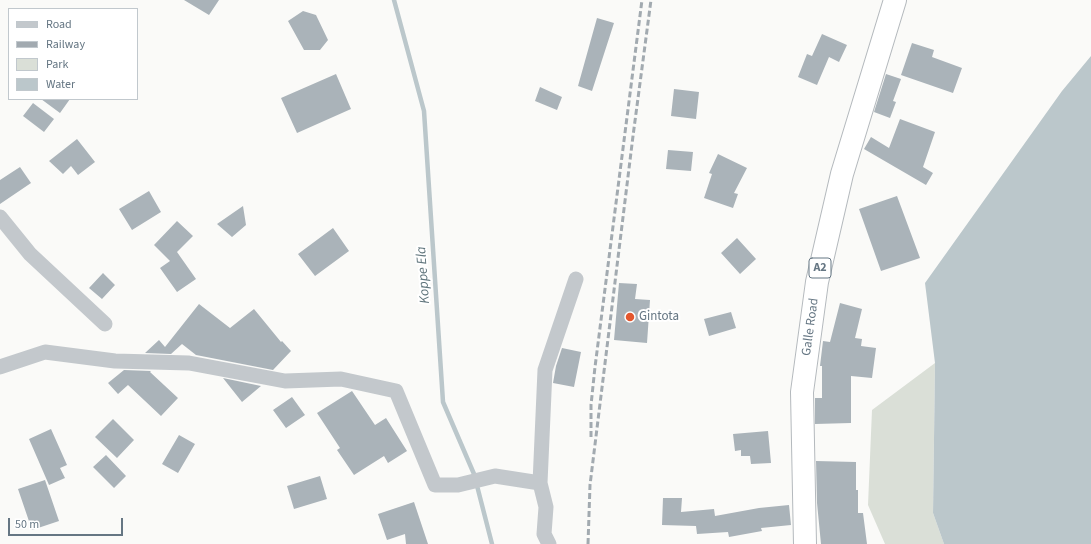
<!DOCTYPE html>
<style>
body{margin:0}
#map{position:relative;width:1091px;height:544px;overflow:hidden;background:#fafaf8;font-family:"Source Sans 3",sans-serif}
canvas{display:block}
.legend{position:absolute;left:8px;top:8px;width:130px;height:92px;box-sizing:border-box;background:#fff;border:1px solid #c1c8cd;margin:0;padding:5px 7px;list-style:none;font-size:12px;color:#657683}
.legend li{display:flex;align-items:center;gap:8px;height:20px}
.legend b{width:20px;border:1px solid #c1c8cd}
.scale{position:absolute;left:8px;top:518px;width:115px;height:18px;box-sizing:border-box;border:2px solid #657683;border-top:0;padding-left:5px;font-size:12px;line-height:14px;white-space:nowrap;color:#657683;-webkit-text-stroke:3px #fff;paint-order:stroke}
</style>
<div id="map">
<canvas width="1091" height="544"></canvas>
<ul class="legend">
<li><b style="height:5px;background:#c3c8cc"></b>Road</li>
<li><b style="height:5px;background:#a2aab0"></b>Railway</li>
<li><b style="height:11px;background:#dadfd7"></b>Park</li>
<li><b style="height:11px;background:#bbc7cb"></b>Water</li>
</ul>
<div class="scale">50 m</div>
</div>
<script>
const g = document.querySelector('canvas').getContext('2d');
g.lineJoin = 'round';
function paint(path, color) {
  g.fillStyle = color;
  g.fill(path, 'evenodd');
}
function stroke(path, color, width, dash) {
  g.strokeStyle = color;
  g.lineWidth = width;
  g.lineCap = dash ? 'butt' : 'round';
  g.setLineDash(dash || []);
  g.stroke(path);
}
function drawText(font, color, halo, rows, align = 'center') {
  g.font = font + ' "Source Sans 3",sans-serif';
  g.lineWidth = 4;
  g.setLineDash([]);
  g.textBaseline = 'middle';
  g.strokeStyle = halo;
  g.fillStyle = color;
  for (const [text, x, y, turn = 0] of rows) {
    g.save();
    g.translate(x, y);
    g.rotate((+turn || 0) * Math.PI / 180);
    g.textAlign = isNaN(turn) ? turn : align;
    if (halo) g.strokeText(text, 0, 0);
    g.fillText(text, 0, 0);
    g.restore();
  }
}
const green = new Path2D(`
 M935,363L933,513L944,544H885L868,505L872,410Z`);
const water = new Path2D(`
 M1091,56V544H944L933,513L935,363L925,283L1062,91Z`);
const stream = new Path2D(`
 M394,0L424,111L443,402L474,474L492,544`);
const building = new Path2D(`
 M184,0H219L209,15Z
 M303,11L316,15L328,40L320,50H304L288,21Z
 M597,18L614,23L592,91L578,86Z
 M822,34L847,45L839,62L829,57L817,85L798,77L807,54L812,56Z
 M912,43L934,50L932,57L962,68L953,93L901,75Z
 M336,74L351,109L297,133L281,98Z
 M886,74L901,79L893,101L896,102L890,118L874,112Z
 M540,87L562,97L557,110L535,101Z
 M674,89L699,92L696,119L671,116Z
 M41,99H70L60,113Z
 M33,103L54,119L44,132L23,116Z
 M900,119L935,132L923,167L933,173L926,185L864,149L871,137L889,148Z
 M77,139L95,162L78,175L71,166L63,174L49,161Z
 M668,150L693,152L691,171L666,169Z
 M718,154L747,168L734,193L738,194L733,208L704,198L712,174L709,173Z
 M20,167L31,183L0,204V180Z
 M149,191L161,212L132,230L119,209Z
 M897,196L920,258L881,271L859,209Z
 M243,206L246,225L232,237L217,224Z
 M177,221L193,236L177,252L196,279L177,292L160,268L170,261L154,245Z
 M333,228L349,251L315,276L298,254Z
 M737,238L756,259L740,274L721,253Z
 M103,273L115,285L102,299L89,288Z
 M619,283L637,284L635,299L650,300L647,343L614,340Z
 M840,303L862,309L855,338L862,339L861,346L876,348L872,378L851,376V423L815,424V398H822V366H820L823,341L830,342Z
 M199,304L230,328L254,309L281,342L282,341L291,351L273,370L196,355L182,344L171,354L145,353L159,340L165,347Z
 M731,312L736,328L709,336L704,319Z
 M562,348L581,352L574,387L553,383L556,366Z
 M124,370L151,371L150,372L178,398L161,416L128,385L118,394L108,383Z
 M223,378L261,386L242,402Z
 M352,391L375,425L386,418L407,451L388,463L384,456L354,475L337,450L340,448L317,413Z
 M292,397L305,415L286,428L273,410Z
 M113,419L134,440L117,458L95,437Z
 M51,429L67,465L60,468L65,478L49,485L29,439Z
 M768,431L771,463L751,464L750,456H741V450L735,451L733,434Z
 M179,435L195,444L178,473L162,464Z
 M106,455L126,476L114,488L93,467Z
 M816,461L856,462V490H858V513H863L867,544H821L817,503Z
 M320,476L327,499L294,509L287,486Z
 M45,480L59,521L32,530L18,489Z
 M663,498H682L681,512L714,509L715,516L759,508L789,505L791,525L761,528L762,531L729,537L728,532L697,534L696,526L662,525Z
 M414,502L428,544H406L405,534L387,540L378,514Z`);
const minor = new Path2D(`
 M0,217L30,254L105,324
 M0,367L45,352L115,361L189,363L285,381L341,379L396,391L435,485H458L495,476L540,483L546,507L544,534L549,544
 M540,483L545,370L576,279`);
const highway = new Path2D(`
 M805,544L802,392L817,282L842,174L895,0`);
const rail = new Path2D(`
 M591,437V405L595,367L642,0
 M588,544L590,485L633,136L651,0`);
const markers = [
 [630,317,5,"#e4572e"]
];
const shields = [
 [820,268,22]
];
const shieldNames = [
 ["A2",820,268]
];
const poiNames = [
 ["Gintota",639,317]
];
const streetNames = [
 ["Galle Road",811,327,-82]
];
const waterNames = [
 ["Koppe Ela",424,275,-94]
];
paint(green, '#dadfd7');
paint(water, '#bbc7cb');
stroke(stream, '#bbc7cb', 4.5);
paint(building, '#aab3b9');
stroke(highway, '#b4b9bd', 24);
stroke(minor, '#c3c8cc', 15);
stroke(highway, '#fff', 22);
stroke(rail, '#a2aab0', 3, [6, 3]);
for (const [x, y, r, color] of markers) {
  const dot = new Path2D();
  dot.arc(x, y, r, 0, 2 * Math.PI);
  g.fillStyle = color;
  g.fill(dot);
  stroke(dot, '#fff', 1.5);
}
for (const [x, y, w] of shields) {
  const box = new Path2D();
  box.roundRect(x - w / 2, y - 10, w, 20, 3);
  g.fillStyle = '#fff';
  g.fill(box);
  stroke(box, '#657683', 1);
}
drawText('bold 12px', '#657683', null, shieldNames);
drawText('13px', '#657683', '#fff', poiNames, 'left');
drawText('13px', '#657683', '#fff', streetNames);
drawText('italic 14px', '#60757c', '#fff', waterNames);
</script>
